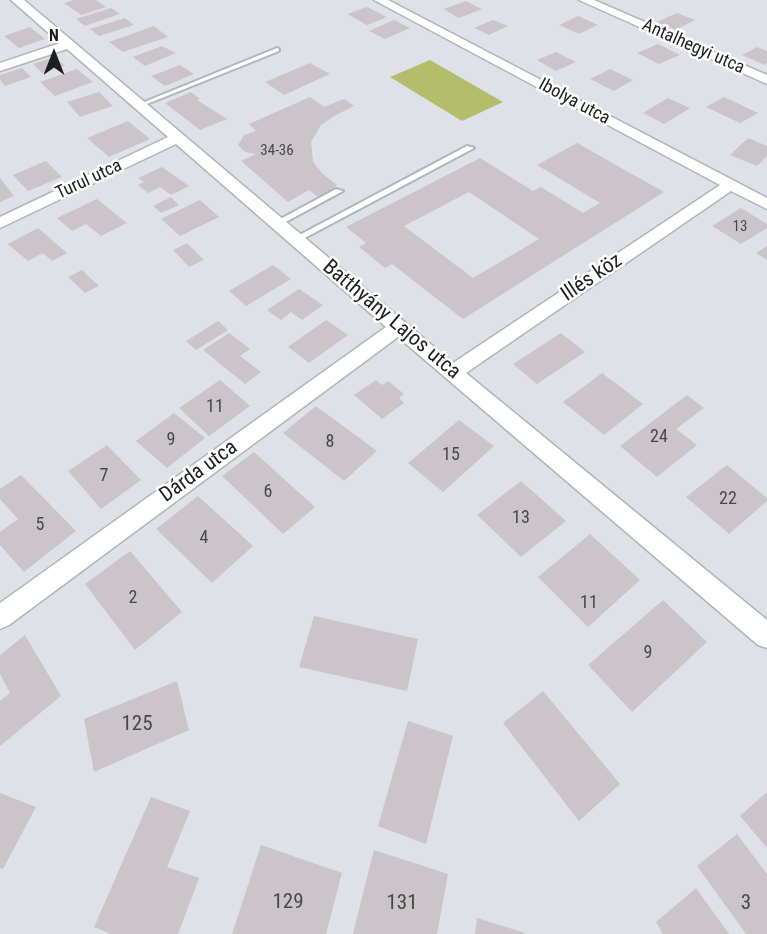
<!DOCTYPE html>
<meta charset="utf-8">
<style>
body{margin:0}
#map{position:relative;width:767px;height:934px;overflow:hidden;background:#dfe1e9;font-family:"Roboto Condensed",sans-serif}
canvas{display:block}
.north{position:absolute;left:24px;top:24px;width:60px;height:60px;-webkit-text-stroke:4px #fff;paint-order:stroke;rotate:0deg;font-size:16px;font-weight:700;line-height:24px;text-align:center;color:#1d1e20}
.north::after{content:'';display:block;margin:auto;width:21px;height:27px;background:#1d1e20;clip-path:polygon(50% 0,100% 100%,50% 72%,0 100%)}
</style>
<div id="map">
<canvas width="767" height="934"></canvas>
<div class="north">N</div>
</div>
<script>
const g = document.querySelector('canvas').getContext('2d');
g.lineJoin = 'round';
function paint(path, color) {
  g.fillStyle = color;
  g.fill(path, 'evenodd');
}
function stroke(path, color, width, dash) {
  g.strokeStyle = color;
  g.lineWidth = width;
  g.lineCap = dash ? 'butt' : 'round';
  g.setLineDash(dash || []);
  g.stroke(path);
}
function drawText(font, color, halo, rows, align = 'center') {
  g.font = font + ' "Roboto Condensed",sans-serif';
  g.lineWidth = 5;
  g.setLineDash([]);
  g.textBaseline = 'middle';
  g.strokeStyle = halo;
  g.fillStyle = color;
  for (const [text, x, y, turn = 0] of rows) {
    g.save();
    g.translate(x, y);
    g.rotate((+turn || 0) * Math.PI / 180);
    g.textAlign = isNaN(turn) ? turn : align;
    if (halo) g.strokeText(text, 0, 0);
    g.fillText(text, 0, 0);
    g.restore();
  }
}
const green = new Path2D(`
 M430,60L503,102L462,121L390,77Z`);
const building = new Path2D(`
 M73,0H96L106,7L81,15L64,3Z
 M466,1L482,9L459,18L443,9Z
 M367,7L387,17L367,25L347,14Z
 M111,8L120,14L85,26L76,19Z
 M677,13L695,20L675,30L657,22Z
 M578,16L598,25L579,34L559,25Z
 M125,18L134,25L99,36L90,29Z
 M394,20L410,28L385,39L369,31Z
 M493,20L508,26L489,35L474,28Z
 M154,26L168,37L123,52L109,42Z
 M30,27L45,39L19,48L4,36Z
 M658,44L680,55L659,64L637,53Z
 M162,46L176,53L145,66L133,57Z
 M757,47L767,51V63L765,65L742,55Z
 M556,52L576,62L556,71L537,60Z
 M55,57L65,66L42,73L33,64Z
 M310,63L330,74L284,95L265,82Z
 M180,65L194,74L165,86L151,76Z
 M22,68L31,77L5,86L0,80V75Z
 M77,69L93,82L55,96L40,82Z
 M610,69L633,80L614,91L590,79Z
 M99,92L113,106L80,117L67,102Z
 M191,92L200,99L197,100L227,119L200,130L165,103Z
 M310,97L324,107L344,99L354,106L336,115L321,125L311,142L313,162L322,173L337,185L321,199L309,190L288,202L241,161L256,154L245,152L238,145L244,135L256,131L249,124Z
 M724,97L758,113L740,123L706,107Z
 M668,98L690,108L664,124L643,113Z
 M128,121L150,139L109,157L87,138Z
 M748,138L767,146V156L757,166L730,155Z
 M577,143L664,192L463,319L392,264L385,268L359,247L366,243L346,227L480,158L533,191L541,187L583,213L600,203L537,165ZM469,192L539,239L473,278L404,226Z
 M46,161L62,177L28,191L13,175Z
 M162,167L189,186L171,195L160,187L148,193L138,185L144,182L138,178Z
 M0,178L14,196L0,202Z
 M171,197L179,205L161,213L153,206Z
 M97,199L127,223L101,236L86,224L72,231L57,218Z
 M200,200L219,217L180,236L161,219Z
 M741,208L767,224V228L741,244L712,226Z
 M38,228L67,253L52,261L43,253L28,261L8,244Z
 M187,243L204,260L189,267L173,250Z
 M767,246V260L756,253Z
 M273,265L291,279L246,306L229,291Z
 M82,270L99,286L85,293L68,277Z
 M299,289L323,305L302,320L291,312L281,320L267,310Z
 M326,320L348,335L309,363L288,347Z
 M218,321L228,330L196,350L186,341Z
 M229,333L250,349L240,356L261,372L245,384L203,350Z
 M561,333L585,352L537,384L513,364Z
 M602,373L643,404L604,435L563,402Z
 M220,380L250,406L209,436L179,408Z
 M376,380L382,385L388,381L404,394L399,398L404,403L382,419L354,395Z
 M687,395L704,408L676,429L697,445L657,477L620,446Z
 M316,406L377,451L344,481L283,433Z
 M174,413L205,438L167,468L136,441Z
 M459,420L494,446L443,492L408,463Z
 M107,445L141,480L101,509L68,471Z
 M254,452L315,507L283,534L222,476Z
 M727,465L767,498V501L729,534L686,497Z
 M21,475L76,531L24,572L0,545V532L18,519L0,499V489Z
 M521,481L566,521L521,557L477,515Z
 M198,496L253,546L212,583L156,529Z
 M590,534L640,580L588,627L538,577Z
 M130,551L182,612L135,650L85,584Z
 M663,600L707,642L632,712L588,665Z
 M314,616L418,639L407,691L299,667Z
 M25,635L61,696L0,746V701L10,693L0,674V655Z
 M177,681L189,730L94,772L84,719Z
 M543,691L620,784L579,821L503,723Z
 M408,721L453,736L426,844L378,826Z
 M767,792V848L740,816Z
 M0,793L36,807L3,869L0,868Z
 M151,797L190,811L167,867L199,878L178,934H111L94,927Z
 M737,834L767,874V934H746L697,866Z
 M261,845L342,873L326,934H232Z
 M374,850L448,874L437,934H353Z
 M696,888L729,934H663L656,922Z
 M477,918L525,933V934H475Z`);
const service = new Path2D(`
 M277,48L279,49V51L142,106L137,105Z
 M467,146L474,148L299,241L296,242L292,239Z
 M336,189L343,191L280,225H277L273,223Z`);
const minor = new Path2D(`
 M11,0H24L453,363L720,185L374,0H388L767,198V209L731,191L466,373L767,620V648L758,645L398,337L9,625L0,629V603L386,327L176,144L0,228V217L168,137L67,49L0,71V63L60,43Z
 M579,0H594L767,75V84Z`);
const farNumbernames = [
 ["34-36",277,151],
 ["13",740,227]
];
const farStreetnames = [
 ["Antalhegyi utca",693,47,24],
 ["Ibolya utca",574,102,28],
 ["Turul utca",89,180,-25]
];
const numberNames = [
 ["11",215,407],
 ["24",659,437],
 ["9",171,440],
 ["8",330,442],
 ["15",451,455],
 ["7",104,476],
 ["6",268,492],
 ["22",728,499],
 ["13",521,518],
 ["5",40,525],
 ["4",204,538],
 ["2",133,598],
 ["11",589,603],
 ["9",648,653]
];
const streetNames = [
 ["Illés köz",592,278,-34],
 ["Batthyány Lajos utca",391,320,40],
 ["Dárda utca",199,472,-36]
];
const nearNumbernames = [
 ["125",137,725],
 ["129",288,903],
 ["131",402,904],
 ["3",746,904]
];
paint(green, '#b4bd6a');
paint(building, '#cbc4c9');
stroke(service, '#b2b4bb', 4);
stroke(minor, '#b2b4bb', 3);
paint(service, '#fff');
paint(minor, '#fff');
drawText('15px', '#48484a', null, farNumbernames);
drawText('18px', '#1d1e20', '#fff', farStreetnames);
drawText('18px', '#48484a', null, numberNames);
drawText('21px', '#1d1e20', '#fff', streetNames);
drawText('21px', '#48484a', null, nearNumbernames);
</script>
